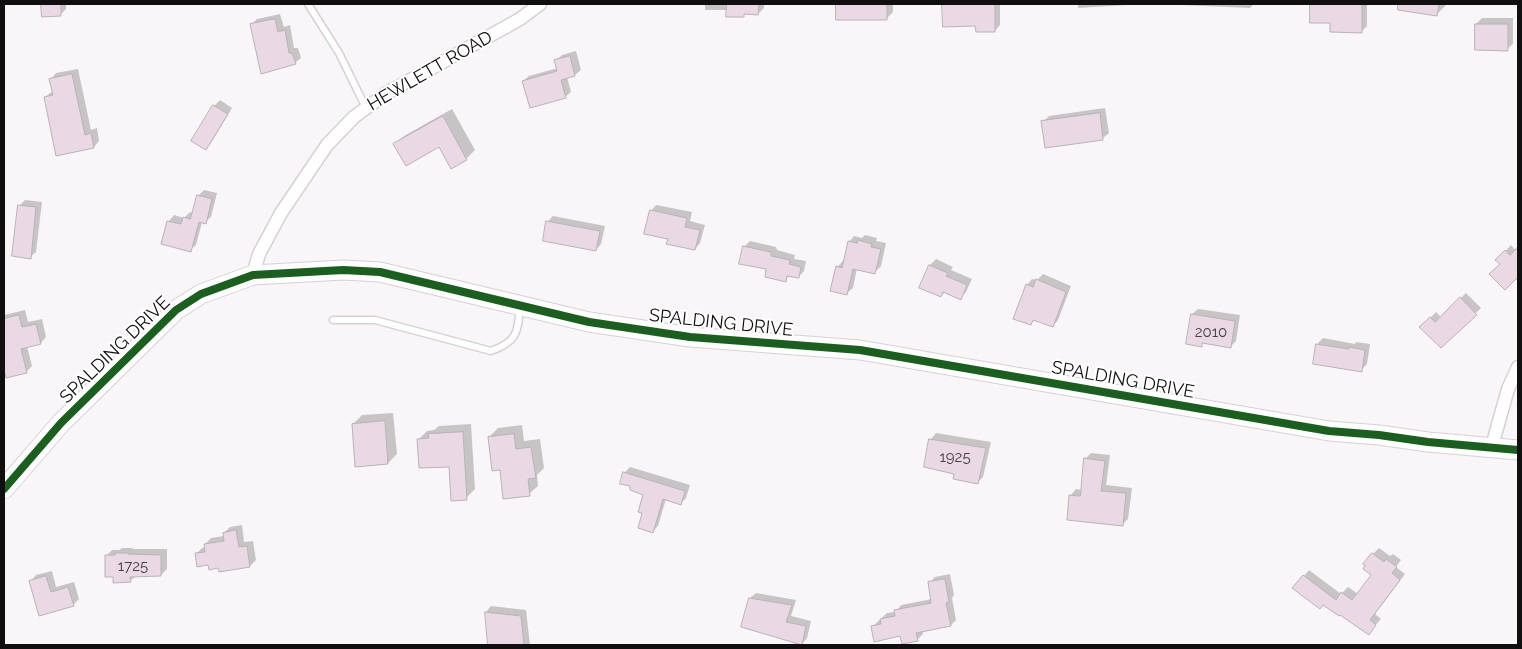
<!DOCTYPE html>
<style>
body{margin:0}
#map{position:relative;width:1522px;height:649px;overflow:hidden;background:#faf5f8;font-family:Raleway,sans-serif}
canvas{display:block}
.frame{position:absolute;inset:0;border:5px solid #100e0f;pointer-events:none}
</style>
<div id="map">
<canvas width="1522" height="649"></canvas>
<div class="frame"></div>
</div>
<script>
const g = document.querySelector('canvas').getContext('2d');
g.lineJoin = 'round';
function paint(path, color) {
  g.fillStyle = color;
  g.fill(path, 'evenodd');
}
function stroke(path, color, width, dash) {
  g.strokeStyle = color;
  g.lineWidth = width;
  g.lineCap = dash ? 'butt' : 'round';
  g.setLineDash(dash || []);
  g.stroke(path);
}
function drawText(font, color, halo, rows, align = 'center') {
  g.font = font + ' Raleway,sans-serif';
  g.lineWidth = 4;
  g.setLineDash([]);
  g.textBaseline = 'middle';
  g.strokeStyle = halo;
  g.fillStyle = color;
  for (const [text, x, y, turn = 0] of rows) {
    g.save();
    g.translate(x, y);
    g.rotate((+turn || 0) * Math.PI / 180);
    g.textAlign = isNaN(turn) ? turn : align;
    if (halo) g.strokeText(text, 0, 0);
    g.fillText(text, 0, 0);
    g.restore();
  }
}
const shadow = new Path2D(`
 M43,4H66V9L60,15L43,16Z
 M705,4H764V8L758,14L746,13L743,16L728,10H705Z
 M837,4H893V12L887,18L837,19Z
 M944,4H1000V25L995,31L976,25L945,26Z
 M1078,4H1127L1126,5L1078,8Z
 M1181,4H1254L1250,8L1181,5Z
 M1312,4H1367V26L1361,32L1331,22H1311Z
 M1400,4H1446L1445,6L1436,15L1399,9Z
 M280,14L284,27L290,25L294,48H298L301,58L295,63L251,25L257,19Z
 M1482,18H1513V44L1507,49L1476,24Z
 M576,51L581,70L575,75L567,77L571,92L565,97L523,81L529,76L558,68L556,61L562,55Z
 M78,69L91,130L97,128L99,141L94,147L45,97L53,91L51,79L56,73Z
 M220,100L232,108L211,143L205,148L214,106Z
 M1105,108L1109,133L1103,138L1046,146L1043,122L1049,116Z
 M452,109L475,150L466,159L452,167L440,146L395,144L404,136Z
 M204,190L217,193L211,217L205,222H202L196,245L190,250L163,243L169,221L174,215L184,218L190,212L193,213L198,196Z
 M25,200L42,202L36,252L30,257L19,206Z
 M656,205L692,212L690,221L705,225L700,243L695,249L669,238L651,211Z
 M553,216L605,226L601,244L596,250L548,221Z
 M865,235L877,238L876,241L886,243L881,266L875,272L857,268L853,288L847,293L837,267L843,261L844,262L849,242L854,236L862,238Z
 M750,241L776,247L777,250L795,255L794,259L806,261L804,271L798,277L790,275L785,280L768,268L744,247Z
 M1511,245L1516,251L1518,249V281L1497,260Z
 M936,259L953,267L951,270L972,279L966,292L960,298L945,292L941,296L920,288L930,265Z
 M1043,274L1071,286L1058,320L1053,326L1035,319L1030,324L1027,285L1032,279L1037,280Z
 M1466,293L1481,308L1441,347L1421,327L1436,312L1441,317Z
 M1198,309L1240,315L1236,341L1230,347L1204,342L1201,345L1192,314Z
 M25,310L28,322L42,319L46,337L41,343L27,346L32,366L26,372L7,376L4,364V315Z
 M1323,338L1355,344L1356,342L1370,344L1367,364L1361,370L1317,344Z
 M393,413L397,454L388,463L353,424L362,415Z
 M471,424L475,489L466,498L450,465L418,440L427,431L434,430L439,426Z
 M522,425L524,441L540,439L544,468L537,475L538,486L529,494L501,469L489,437L498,428Z
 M936,433L991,442L983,477L977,483L931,439Z
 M1091,453L1110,455L1106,485L1132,488L1128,519L1122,525L1071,495L1076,489L1082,490L1085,459Z
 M630,467L690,485L686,498L681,503L666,499L658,526L652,532L644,512L645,494L631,486L624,473Z
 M242,525L244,542L253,541L256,560L250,566L220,571L219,567L209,564L196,554L202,548L206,547L205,544L211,538L224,536V533L230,527Z
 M122,548H133V549H167V569L161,575L136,576L130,581L114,576L106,556L112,550H119Z
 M1379,548L1390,556L1393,554L1401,560L1396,567L1405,574L1375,614L1381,619L1374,627L1294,588L1309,570L1341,594L1348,587L1358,594L1373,574V554Z
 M52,571L56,587L74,582L79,599L73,605L31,581L36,575Z
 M950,574L954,595L952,598L956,620L951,625L922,631L923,634L917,640L873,626L887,613L896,612L901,605L932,599L929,583L935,577Z
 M756,593L796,600L791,616L811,621L807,638L802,644L750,598Z
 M491,606L526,610L530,645H489L486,612Z`);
const building = new Path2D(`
 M41,4H61V16L42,17Z
 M727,4H759L758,15L744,14V17H726Z
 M836,4H887V20H836Z
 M942,4H995V32H976L975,26L943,27Z
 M1310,4H1362V33L1330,32V23H1310Z
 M1398,4H1439L1437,16L1398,10Z
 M275,19L278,32L285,30L289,53H292L296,64L261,74L250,24Z
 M1475,24H1508V51L1475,50Z
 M570,56L575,76L561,80L566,98L530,108L522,81L557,71L554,60Z
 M72,74L85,135L91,133L94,148L56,156L44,97L53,95L49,79Z
 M213,105L228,114L206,150L191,141Z
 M1100,113L1103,140L1045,148L1041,121Z
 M443,116L467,160L451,169L439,147L406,166L393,144Z
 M197,195L212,199L206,224L199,222L191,252L161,244L167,221L181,224L183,217L190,219Z
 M18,205L36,207L31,259L12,256Z
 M650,210L687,218L685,227L700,230L695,250L666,244L668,239L644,234Z
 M546,221L600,231L596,251L543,241Z
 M858,240L872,244L871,247L881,249L875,274L853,269L847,295L830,291L836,266L842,268L848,241L857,243Z
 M743,246L771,252V256L790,260L789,264L801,267L799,278L787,276L786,282L765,277L766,269L739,264Z
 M1518,247V277L1505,290L1489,274L1500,264L1495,260L1505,250L1510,255Z
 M929,265L948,273L946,276L967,285L961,300L943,292L941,297L919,288Z
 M1036,279L1066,292L1053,327L1033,320L1031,325L1013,319L1026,284L1033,287Z
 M1460,297L1477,315L1441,348L1419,327L1430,317L1435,322Z
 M1191,314L1235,321L1231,348L1202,343V347L1186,344Z
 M19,315L22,327L36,324L41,344L21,349L27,373L6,378L4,370V319Z
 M1316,344L1349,349V347L1365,350L1362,372L1313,364Z
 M385,421L388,464L355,467L352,424Z
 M463,432L467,500L451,501L449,467L419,468L417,439L429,438L428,434Z
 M514,434L516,449L531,447L536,478L528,479L530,496L503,499L500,470L492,471L488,437Z
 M929,439L986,448L978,484L953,479L954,474L924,467Z
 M1084,458L1105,461L1101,491L1126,493L1123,526L1067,520L1069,495L1080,496Z
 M623,472L685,491L681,505L663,499L653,533L638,528L642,513L638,512L643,495L630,490V486L620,484Z
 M236,530L239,547L247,546L250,567L219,572L218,568L209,570L208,565L197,567L195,553L205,552L204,544L224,541L223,533Z
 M115,553H128V554L161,555V576L130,577L131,582L113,583V577H105V555H115Z
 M1372,553L1384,562L1386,559L1397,567L1392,573L1400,580L1370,620L1376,625L1369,635L1340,615L1339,616L1323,605L1320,609L1292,588L1303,575L1336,600L1341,592L1352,600L1371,575L1363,569L1365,565L1363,564Z
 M46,576L51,592L68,587L74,606L39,616L29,581Z
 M945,579L949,602L946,603L951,626L916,633L918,641L902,644L900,636L874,642L871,626L881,624L880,619L895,616L894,610L931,603L928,582Z
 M749,598L792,605L786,622L806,626L802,645L741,627Z
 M485,612L521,616L524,645H488Z`);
const lane = new Path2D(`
 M308,4L339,53L366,108
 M333,320H375L491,351C517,342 518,332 520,307`);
const street = new Path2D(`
 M253,275L259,254L281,213L327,145L354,117L385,94L520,19L540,4
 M1492,446L1508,389L1518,367`);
const secondary = new Path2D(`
 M4,489L61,423L176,310L201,294L253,275L343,270L380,272L589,322L690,337L860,350L1329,431L1379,435L1428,442L1518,450`);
const cycleway = new Path2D(`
 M4,489L61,423L176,310L201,294L253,275L343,270L380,272L589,322L690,337L860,350L1329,431L1379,435L1428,442L1518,450`);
const numberNames = [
 ["2010",1211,332],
 ["1925",955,457],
 ["1725",133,566]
];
const streetNames = [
 ["HEWLETT ROAD",430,71,-30],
 ["SPALDING DRIVE",721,323,6],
 ["SPALDING DRIVE",115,350,-44],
 ["SPALDING DRIVE",1123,380,10]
];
paint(shadow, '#0003');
paint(building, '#ead9e5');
stroke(building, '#b6b3b5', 1);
stroke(lane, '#d5d2d4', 9);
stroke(street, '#d5d2d4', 15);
stroke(secondary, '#d5d2d4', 21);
stroke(lane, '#fefefe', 6);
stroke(street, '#fefefe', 12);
stroke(secondary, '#fefefe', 19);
stroke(cycleway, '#1b5e20', 8);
drawText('15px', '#464144', null, numberNames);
drawText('18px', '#100e0f', '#fff', streetNames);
</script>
